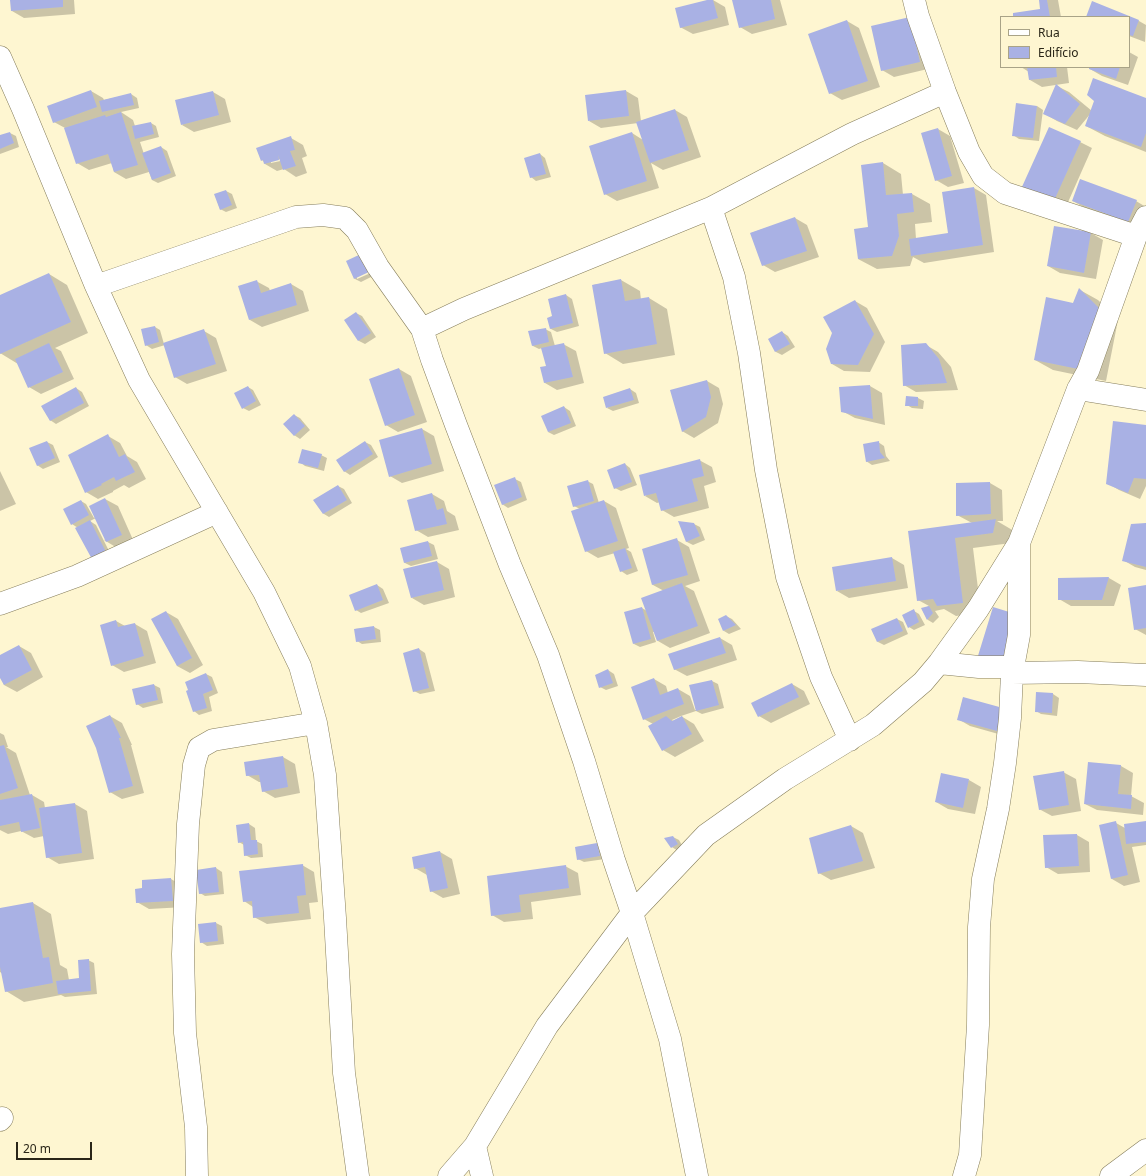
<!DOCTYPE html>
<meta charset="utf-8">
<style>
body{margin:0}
#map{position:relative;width:1146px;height:1176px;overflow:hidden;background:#fef6d1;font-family:"Noto Sans",sans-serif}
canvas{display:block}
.legend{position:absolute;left:1000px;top:16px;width:130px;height:52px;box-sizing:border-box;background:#fef6d1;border:1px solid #a9a387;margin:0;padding:5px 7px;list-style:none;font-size:12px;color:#2a2618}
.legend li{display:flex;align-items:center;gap:8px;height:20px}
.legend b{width:20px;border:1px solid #a9a387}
.scale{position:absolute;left:16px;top:1142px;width:76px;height:18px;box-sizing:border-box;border:2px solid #2a2618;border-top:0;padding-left:5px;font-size:12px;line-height:14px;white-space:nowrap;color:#2a2618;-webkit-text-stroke:3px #fef6d1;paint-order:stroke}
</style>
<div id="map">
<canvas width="1146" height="1176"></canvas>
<ul class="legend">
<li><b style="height:5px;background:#fff"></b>Rua</li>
<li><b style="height:11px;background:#a9b1e4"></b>Edifício</li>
</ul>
<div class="scale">20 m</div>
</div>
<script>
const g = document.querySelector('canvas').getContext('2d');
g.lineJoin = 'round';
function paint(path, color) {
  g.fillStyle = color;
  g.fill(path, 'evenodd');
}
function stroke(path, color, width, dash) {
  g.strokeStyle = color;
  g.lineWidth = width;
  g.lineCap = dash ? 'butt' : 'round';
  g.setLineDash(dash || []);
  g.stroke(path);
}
const shadow = new Path2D(`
 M11,0H74L75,14L24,18L12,11Z
 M711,0H713L725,7L729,25L693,34L680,27Z
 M734,0H780L787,25L752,34L740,27Z
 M1040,0H1058L1061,17H1014L1041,10Z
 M1093,2L1139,21L1146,25L1145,42L1129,36V17H1088Z
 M910,18L932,68L894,77L882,70Z
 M847,21L859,28L880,87L842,100L830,93Z
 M1129,52L1138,57L1128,85L1102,76L1090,69L1091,67H1129Z
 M1021,67H1067L1069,83L1042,87L1030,80L1029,72Z
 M1057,86L1069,92L1092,111L1146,99V152L1105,136L1086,126L1091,113L1077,130L1057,121L1045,114Z
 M91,91L103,98L104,100L131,94L137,98L139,108L121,112L133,120L135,126L151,123L156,126L159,137L140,142L144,154L161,147L167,151L176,176L158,183L152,180L149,172L126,179L114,172L112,163L89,170L77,163L65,128L54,122Z
 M626,91L638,98L641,121L675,110L687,117L701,157L663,170L651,163L659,188L617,201L605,194L632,133L643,140L638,123L601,128L589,121Z
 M213,92L225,99L231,122L194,132L182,125Z
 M1037,106L1043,110L1039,141L1019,139L1013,135Z
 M938,129L950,136L964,183L948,187L936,180Z
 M10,133L16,136L19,147L0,154V136Z
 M291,138L303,145L307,156L302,158L307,173L296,177L284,169L277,171L265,164L264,162L262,160ZM284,158L285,160L271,163V161Z
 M1080,142L1092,148L1065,209L1035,195Z
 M540,154L545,158L551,177L536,181L531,177Z
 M883,163L901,174L903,195L912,194L930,204L932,222L915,224L916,239L949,234L974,188L986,195L994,252L924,263L913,257L910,266L877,269L858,259L869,228Z
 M226,191L232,194L237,208L226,212L220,209L215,195Z
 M1073,201H1136L1146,207L1141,228L1085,208Z
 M795,218L807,225L819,257L775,272L763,265L751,233Z
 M1055,227L1091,233L1103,240L1096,279L1060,273L1048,266Z
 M347,261L357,277V279L375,271L377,274L361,282L355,279Z
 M49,274L67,285L88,333L55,348L61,351L74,379L41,394L29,387L18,364L0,353V296Z
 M621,280L640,291L641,300L649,298L667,309L675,355L623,364L605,353L593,285Z
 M256,281L269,288L270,291L291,284L303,291L309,311L262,327L250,320L240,286Z
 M1080,290L1098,300L1118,320L1106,381L1053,370L1035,360L1073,304Z
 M566,295L572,299L579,326L557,332L551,329L549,318L553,317Z
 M855,301L867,308L885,342L870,372L844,371L832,364L833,333Z
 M356,313L362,316L376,337L365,344L359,341L345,320Z
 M155,327L160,330L164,344L204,331L216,338L227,371L187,384L175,377L165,345L152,349L146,345Z
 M545,329L551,332L555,346L563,344L576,351L584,383L557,390L545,383L547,367L542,348L539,349L533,346L530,332Z
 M782,332L788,336L795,347L782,355L776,352L769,340Z
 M926,345L938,352L951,367L958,390L916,392L904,385Z
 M399,369L411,376L427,422L398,432L386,425Z
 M707,381L719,388L723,404L718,423L694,438L682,431Z
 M870,386L882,393L885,425L855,418L842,411L840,388Z
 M248,387L253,390L261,405L249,411L243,408Z
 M76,388L82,392L89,406L56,424L50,420Z
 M630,389L636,393L639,403L613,411L607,408Z
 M907,397L918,398L924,401L923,409L912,408L907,405Z
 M564,407L570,411L576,426L554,435L548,432Z
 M294,415L300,418L310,430L300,439L294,435Z
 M1146,426V486L1140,499L1119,490L1107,483Z
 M422,429L434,436L444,471L402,483L390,476Z
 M108,436L120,443L127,456L137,462L146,479L129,488L124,485L113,491V492L98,499L86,492Z
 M47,442L53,445L60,462L43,469L37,465Z
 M365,442L371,445L378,457L350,475L344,471Z
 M878,442L884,446L886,456L890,461L872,465L866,461Z
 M321,455L327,458L324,471L305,466L300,462Z
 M699,460L712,467L716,482L704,486L709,508L674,517L662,510L660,502L657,503L645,496Z
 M625,464L630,468L637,485L621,491L615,488Z
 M0,471L16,504L0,511Z
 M515,479L521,482L527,500L508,508L502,504Z
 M587,481L593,484L599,503L604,501L616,508L629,548L626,549L631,552L638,571L627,575L621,571L615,553L598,558L586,551L580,509L574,506Z
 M990,483L1002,490L1003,521H997L1014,531L1011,543L973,548L981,613L956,616L944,609L935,611L939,617L933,623L928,620L922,609L929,606L918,600L909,532L972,523L957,515V484Z
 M338,486L344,489L352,503L329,517L324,514L315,500Z
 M432,494L444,501L447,511L455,516L459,530L428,537L416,530Z
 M105,499L118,506L134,542L119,549L104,540L106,539L96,518L90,521L96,525L112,557L78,528L72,524L81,501L86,504L94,518L95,517Z
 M679,522L694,524L700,527L705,540L693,545L687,542Z
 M1146,524V570L1135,567L1123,560Z
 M677,540L689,547L700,581L685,586L694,591L710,633L670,648L658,641L655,632H653L656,642L640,647L634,644L642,608L647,611L664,591L653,585L643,550Z
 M428,542L434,545L438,559L411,566L405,563L402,549Z
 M892,558L904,565L908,588L849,598L837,591Z
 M437,562L449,569L455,597L424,605L412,598Z
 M1109,578L1121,585L1114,606H1071L1059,599V579Z
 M377,585L383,589L389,603L361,613L356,610Z
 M1146,586V635L1135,629Z
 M914,611L919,614L925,625L914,630L909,627Z
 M166,612L178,619L203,665L190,673L177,666Z
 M726,616L732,619L741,629L729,634L724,631Z
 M897,619L903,622L908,634L884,645L878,642L872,630Z
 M116,621L125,626L135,624L147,631L156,663L124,672L112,665Z
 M374,627L380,630L381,642L362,644L357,641L355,629Z
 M720,638L732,645L737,660L687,676L674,669Z
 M19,646L31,653L43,677L17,692L4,685L0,676V657Z
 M419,649L425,653L435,691L420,694L414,691Z
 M608,670L614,674L618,686L606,690L600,687Z
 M206,674L212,677L218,693L209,697L212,711L199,715L194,711L189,691Z
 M654,679L666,686L668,693L678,689L690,696L695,710H696L691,686L712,681L718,684L724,708L702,714L696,711L681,716L694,724L704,741L675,757L663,750L653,724L644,719ZM681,716V718L674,722L672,720Z
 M792,684L804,691L810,704L771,723L759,716Z
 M154,685L160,688L163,703L143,708L137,704L133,690Z
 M1037,693L1053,694L1059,698L1057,716L1041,714L1036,711Z
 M963,698L1009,737L970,726L958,719Z
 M110,716L122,723L132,745H131L144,793L122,799L110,792Z
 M0,733L4,735L8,747H6L16,753L30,795H32L44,802L45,808L75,804L87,811L94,859L59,864L47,857L44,836L34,838L21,831L8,834L0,830Z
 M283,757L295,764L300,793L275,798L263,791L261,782H259L247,775Z
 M1089,763L1121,766L1133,773L1131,796L1144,803L1143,815L1097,810L1085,804Z
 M1063,772L1076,779L1081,811L1052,816L1039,809Z
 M969,780L981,787L975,814L948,809L936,802Z
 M1146,822V845L1132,847L1140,882L1124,886L1112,879L1116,823L1125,828Z
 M249,824L255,828L256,841L262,844L263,857L251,858L245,855L244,845L239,842L237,826Z
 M851,826L863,833L875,868L831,880L819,873Z
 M1077,835L1089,842L1090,872L1058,874L1046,867Z
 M673,837L679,840L683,847L678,851L672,847Z
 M597,844L603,847L605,859L584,862L578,859L576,847Z
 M440,852L452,859L460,894L443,898L431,891L427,875L415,868Z
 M302,865L314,872L318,902L309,903L311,919L267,924L254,917L253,907L244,901Z
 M565,866L578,873L581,895L531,902L533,919L504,922L492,915L488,877Z
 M216,868L222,872L224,894L205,896L200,893Z
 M171,879L183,886L185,907L149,909L137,902L143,889V881Z
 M33,903L51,914L60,965L67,969L69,980L80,979L88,960L94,963L97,994L65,997L61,995L24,1002L6,991L3,974L0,972V909Z
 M216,923L222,926L224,944L207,946L201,942Z`);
const building = new Path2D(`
 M10,0H63V7L11,11Z
 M707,0H713L718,18L680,28L675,8Z
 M732,0H771L775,19L739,28Z
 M1039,0H1047L1050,17H1013V13L1040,9Z
 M1092,1L1139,20L1133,36L1129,35V17H1086Z
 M910,17L920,62L881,71L871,26Z
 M847,20L868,81L829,94L808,34Z
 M1027,67H1056L1057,77L1029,80Z
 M1089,67H1120L1116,79L1089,69Z
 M1093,78L1146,98V133L1141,147L1085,126L1094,101L1087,95Z
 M1056,84L1080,104L1065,124L1043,114Z
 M91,90L97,107L53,123L47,106Z
 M626,90L629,116L588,121L585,95Z
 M213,91L219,115L181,125L175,100Z
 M131,93L134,105L102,112L99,101Z
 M1016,103L1037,106L1033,138L1012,136Z
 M675,109L689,150L650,163L636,122Z
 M121,112L138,165L114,172L108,154L76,164L64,128L105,115L106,117Z
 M151,122L154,134L135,139L132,126Z
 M1049,127L1081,141L1053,203L1021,189Z
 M938,128L952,176L935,181L921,133Z
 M10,132L14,143L0,149V135Z
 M632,132L647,181L604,195L589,146Z
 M291,136L295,150L290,151L296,166L283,170L278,155L279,160L264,164L263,160L261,161L256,148Z
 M161,146L171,173L152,180L142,153Z
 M540,153L546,174L530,178L524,158Z
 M883,162L886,195L912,193L914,212L897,214L899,236L892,256L858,259L854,229L868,227L861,165Z
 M1080,179L1137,200L1128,222L1072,201Z
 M974,187L983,245L911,256L909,239L948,233L942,192Z
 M226,190L232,205L220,210L214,194Z
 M795,217L807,251L762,266L750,233Z
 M1054,226L1091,232L1084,273L1047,266Z
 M363,253L371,271L354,279L346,261Z
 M49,273L71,322L0,354V295Z
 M621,279L625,301L649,297L657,344L604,354L592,285Z
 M257,280L261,293L291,283L297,305L249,320L238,286Z
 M1079,288L1100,309L1088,371L1034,360L1046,297L1073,303Z
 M566,294L573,323L550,329L547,318L552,316L548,299Z
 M855,300L874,334L858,365L831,364L826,349L832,333L823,317Z
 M356,312L371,333L358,341L344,320Z
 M155,326L159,342L145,346L141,329Z
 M546,328L549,342L532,346L528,331Z
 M204,329L216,364L174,378L163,343Z
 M782,331L790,344L775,352L768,339Z
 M49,343L63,372L28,388L15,359Z
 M564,343L573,377L544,383L540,367L546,366L541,348Z
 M926,343L939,359L947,383L903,386L901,345Z
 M399,368L415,415L385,426L369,379Z
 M707,380L711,397L706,417L682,432L670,390Z
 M870,385L873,419L841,412L839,387Z
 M248,386L256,401L242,409L234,393Z
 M76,387L84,403L50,421L41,406Z
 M630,388L634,400L606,408L603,397Z
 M906,396L918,397V406H905Z
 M564,406L571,423L548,432L541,416Z
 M294,414L305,426L294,436L283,424Z
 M1113,421L1146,425V479L1134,478L1128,493L1106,484Z
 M422,428L432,464L389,477L379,440Z
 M108,434L119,457L125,454L135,472L116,481L114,477L101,484L102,485L85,493L68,455Z
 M47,441L55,458L37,466L29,448Z
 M365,441L373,454L344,472L336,460Z
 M879,441L880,452L885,458L866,462L863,444Z
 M302,449L322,454L318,468L298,463Z
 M700,459L704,476L692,479L698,501L661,511L656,493L644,496L639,475Z
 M625,463L632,482L614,489L607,470Z
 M515,477L522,497L502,505L494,485Z
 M588,480L594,501L573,507L567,486Z
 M990,482L991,514L956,516V483Z
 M338,485L347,500L323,514L313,500Z
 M432,493L437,510L443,508L447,524L415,531L407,500Z
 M105,498L122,535L106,542L89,506Z
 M81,500L89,515L71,525L63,509Z
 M604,500L618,541L585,552L571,511Z
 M996,519L993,533L955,538L963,603L937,606L933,599L917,601L908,531Z
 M90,520L107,554L93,561L75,528Z
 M678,521L694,523L700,536L686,542Z
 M1146,523V567L1122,561L1131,524Z
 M677,538L688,575L652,585L642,549Z
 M428,541L432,556L404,563L400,548Z
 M625,548L632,568L620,572L613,552Z
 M892,557L896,581L836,591L832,567Z
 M437,561L444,590L411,598L403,569Z
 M1109,577L1102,600H1058V578Z
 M682,583L698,626L657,641L641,598Z
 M377,584L383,600L355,611L349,595Z
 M1146,585V628L1134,630L1128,588Z
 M929,606L933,613L927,620L921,608Z
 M642,607L651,639L633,644L624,612Z
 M993,607L1019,615L1004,667L977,659Z
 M914,609L919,622L908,628L902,615Z
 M166,611L192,658L177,666L151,619Z
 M726,615L736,625L723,631L718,619Z
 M897,618L903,631L877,642L871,629Z
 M116,620L118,627L135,623L144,656L111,666L100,625Z
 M374,626L376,639L356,642L354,629Z
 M720,637L726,653L674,670L668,654Z
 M19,645L32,670L4,685L0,678V655Z
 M419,648L429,688L413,692L403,653Z
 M608,669L613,683L599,688L595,675Z
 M206,673L213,690L203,694L207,708L193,712L186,691L188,690L185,682Z
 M654,678L660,695L678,688L684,704L643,720L631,687Z
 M712,680L719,705L696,711L689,685Z
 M792,683L799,697L758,717L751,703Z
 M154,684L158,700L136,705L132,689Z
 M1036,692L1053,693L1052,713L1035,712Z
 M963,697L1003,708L997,731L957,720Z
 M110,715L121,738H119L133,786L109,793L96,748L86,726Z
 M666,716L672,721L682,716L692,734L662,751L648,726Z
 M4,745L18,788L0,794V746Z
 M283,756L288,787L262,792L259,775L246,776L244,762Z
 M1088,762L1121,765L1118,794L1132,795L1131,809L1084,804Z
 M1064,771L1069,805L1039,810L1033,776Z
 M941,773L969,779L963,808L935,802Z
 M32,794L40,828L21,832L19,822L0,826V800Z
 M75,803L82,853L46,858L39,808Z
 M1116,821L1128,875L1111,879L1099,825Z
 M1146,821V842L1126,844L1124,824Z
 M249,823L251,840H257L258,854L244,856L243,842L238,843L236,825Z
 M851,825L863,861L818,874L809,838Z
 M1077,834L1079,866L1045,868L1043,835Z
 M673,836L678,844L671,848L664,838Z
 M597,843L600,856L577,860L575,847Z
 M440,851L448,888L430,892L425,867L414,869L412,857Z
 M303,864L306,895L297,896L299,913L253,918L252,901L243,902L239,871Z
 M566,865L569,888L519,895L521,912L491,916L487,876Z
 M216,867L219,892L199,894L196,870Z
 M171,878L173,901L136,903L135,889L142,888V880Z
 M33,902L43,958L49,957L53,983L5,992L0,967V908Z
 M216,922L218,941L200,943L198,924Z
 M89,959L91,991L58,994L56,981L79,978L78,960Z`);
const minor = new Path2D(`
 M914,0L918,16L945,92L969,152L983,176L1005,193L1136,236
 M0,57L23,109L96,286L139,380L264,592L300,666L316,723L325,775L335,918L344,1073L358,1176
 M711,208L734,277L749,353L766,470L787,577L821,677L850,740
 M96,286L296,217L323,215L345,218L357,230L378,267L422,329L432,360L456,425L510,565L548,655L584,761L614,860L632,913L670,1039L697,1176
 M422,329L464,309L711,208L852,134L945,92
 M1078,389L1146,400
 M0,604L77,576L217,512
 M939,663L979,667H1004L1012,673L1078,672L1146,675
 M0,1120L2,1118
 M475,1146L482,1176
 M197,1176L196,1127L185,1033L183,954L188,824L194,765L199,748L213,740L316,723
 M449,1176L475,1146L547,1026L632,913L706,835L785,779L873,725L923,682L939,663L978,609L1019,543L1078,389L1088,371L1136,236L1146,217
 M964,1176L970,1155L978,1025L979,927L983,879L998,809L1005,763L1010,718L1012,673L1019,635V543
 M1111,1176L1146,1150`);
paint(shadow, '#0003');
paint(building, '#a9b1e4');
stroke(minor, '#857d5b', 23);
stroke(minor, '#fff', 22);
</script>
